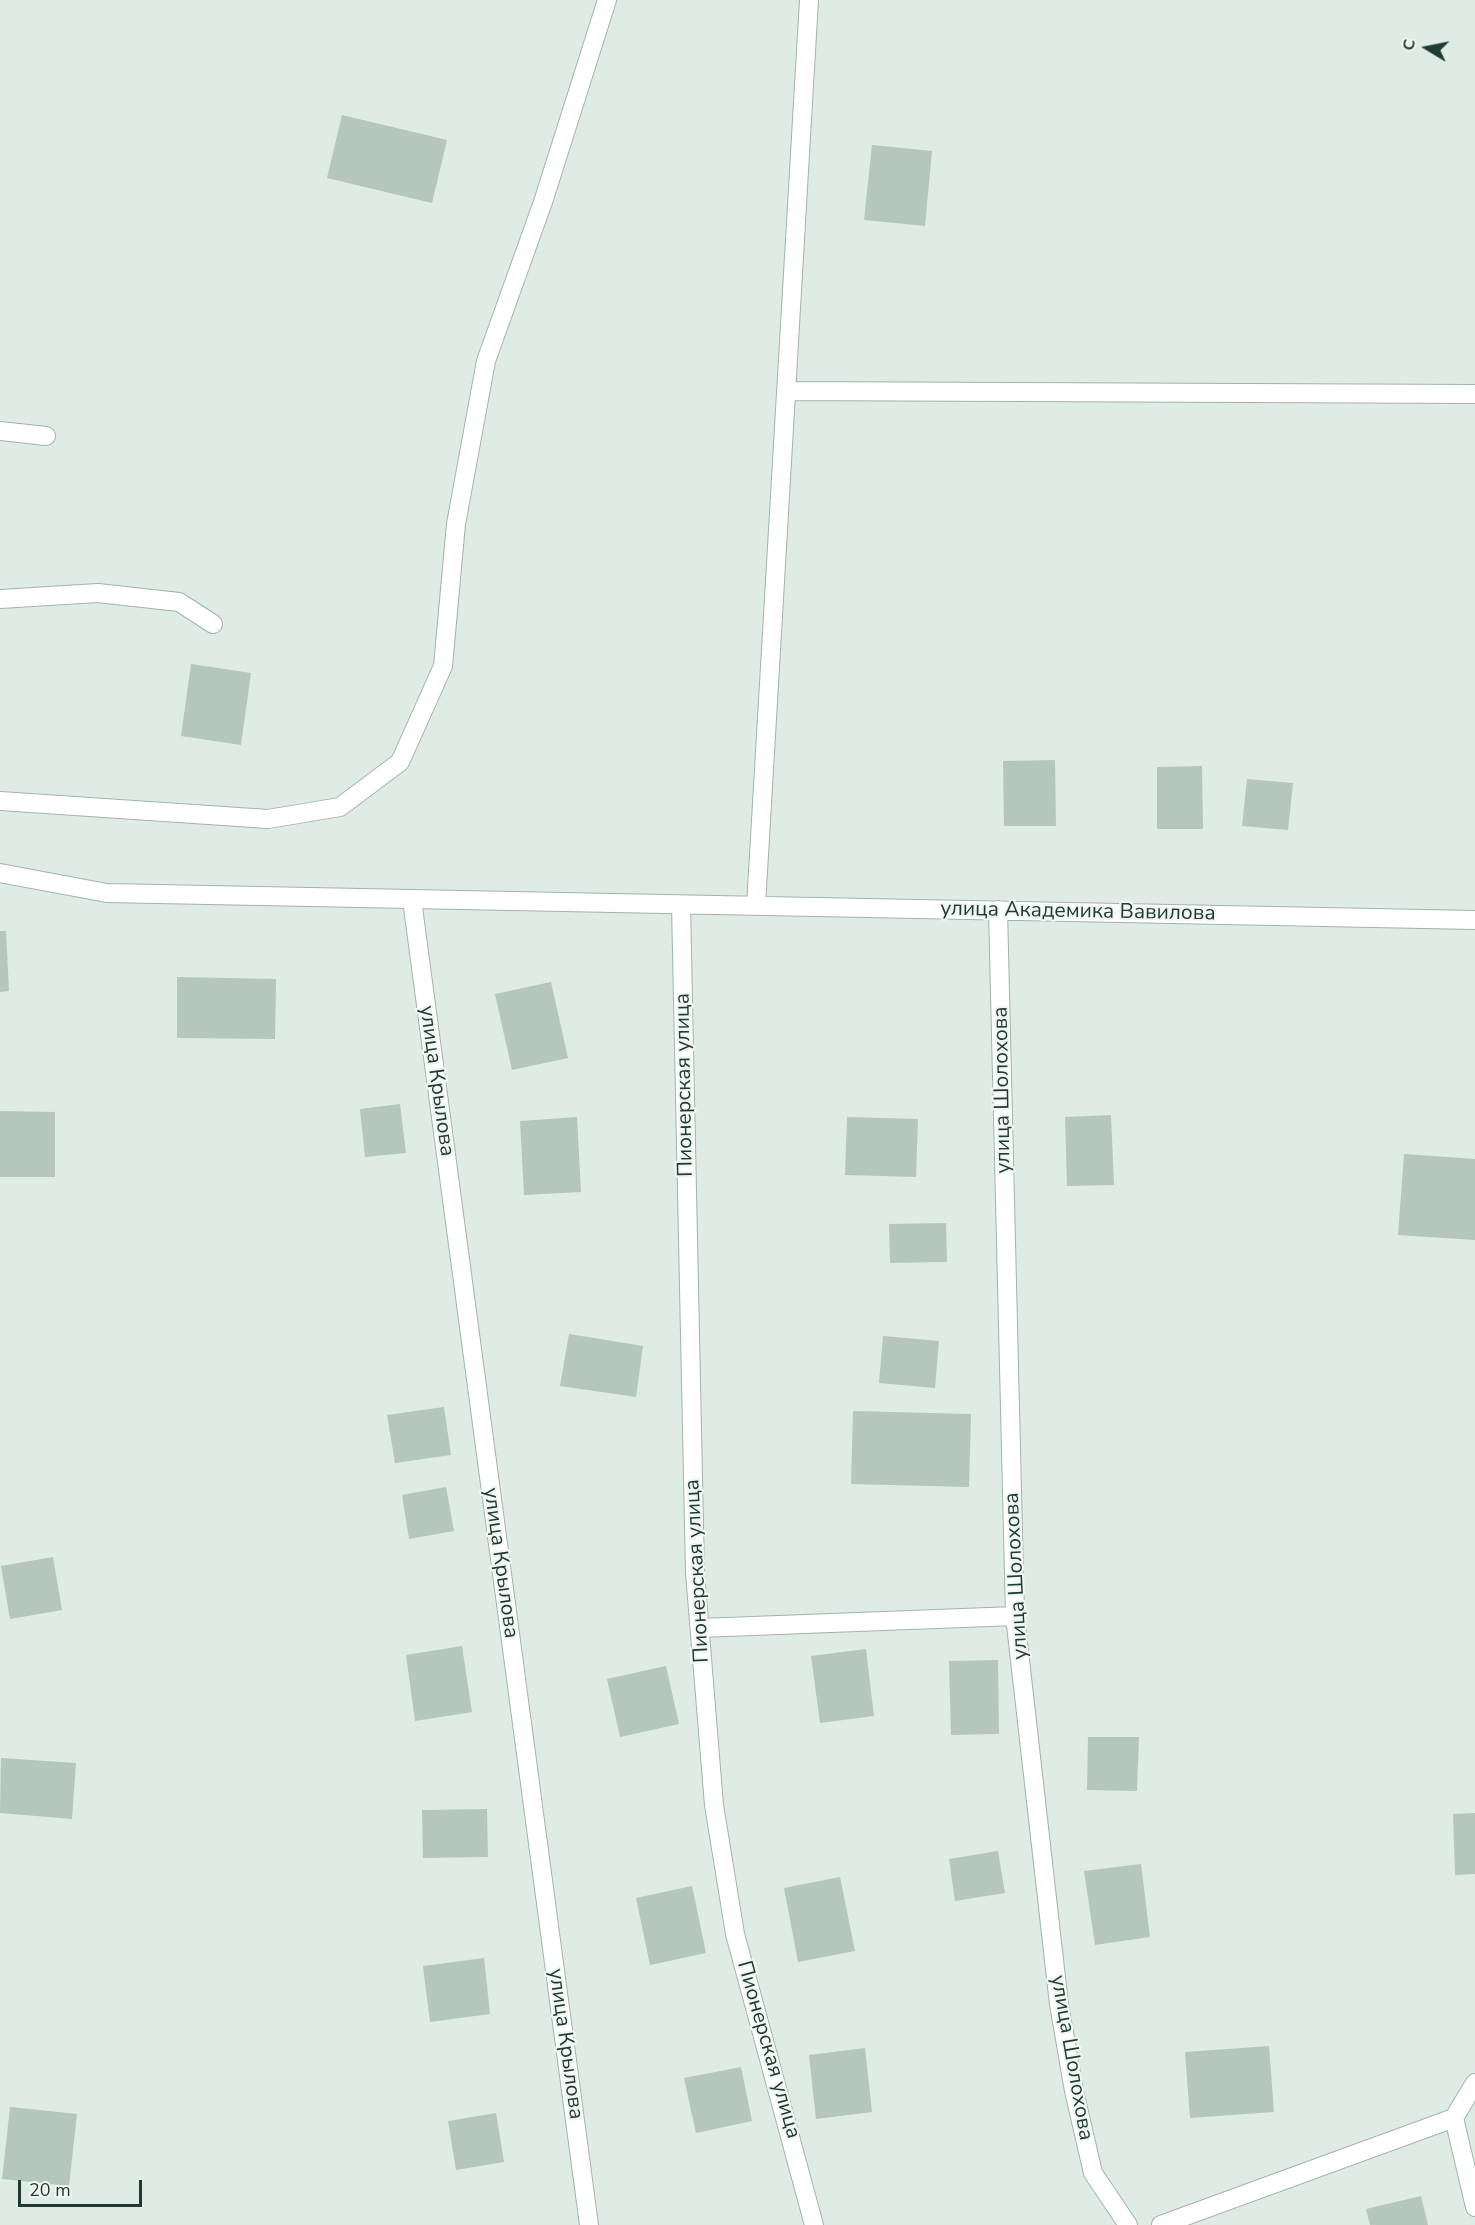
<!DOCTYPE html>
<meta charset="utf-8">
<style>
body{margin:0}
#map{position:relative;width:1475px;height:2225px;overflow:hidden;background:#dfebe5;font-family:"Nunito Sans",sans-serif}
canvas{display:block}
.north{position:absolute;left:1397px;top:18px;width:60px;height:60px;-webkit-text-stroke:4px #f0f7f3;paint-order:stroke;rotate:280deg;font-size:16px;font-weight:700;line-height:24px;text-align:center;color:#203b32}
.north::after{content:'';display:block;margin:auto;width:21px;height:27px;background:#203b32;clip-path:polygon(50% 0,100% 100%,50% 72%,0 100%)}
.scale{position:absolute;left:18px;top:2180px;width:124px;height:27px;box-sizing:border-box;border:3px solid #203b32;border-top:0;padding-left:8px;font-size:18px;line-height:21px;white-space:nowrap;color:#203b32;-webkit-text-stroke:4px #f0f7f3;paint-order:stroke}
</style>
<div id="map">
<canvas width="1475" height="2225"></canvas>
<div class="north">С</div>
<div class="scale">20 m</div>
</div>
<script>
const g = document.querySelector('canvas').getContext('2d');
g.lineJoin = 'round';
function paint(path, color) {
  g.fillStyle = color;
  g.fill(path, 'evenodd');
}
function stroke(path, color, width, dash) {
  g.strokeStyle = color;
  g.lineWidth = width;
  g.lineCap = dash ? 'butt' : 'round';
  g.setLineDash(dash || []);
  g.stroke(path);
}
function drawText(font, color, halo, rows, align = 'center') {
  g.font = font + ' "Nunito Sans",sans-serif';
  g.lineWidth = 4.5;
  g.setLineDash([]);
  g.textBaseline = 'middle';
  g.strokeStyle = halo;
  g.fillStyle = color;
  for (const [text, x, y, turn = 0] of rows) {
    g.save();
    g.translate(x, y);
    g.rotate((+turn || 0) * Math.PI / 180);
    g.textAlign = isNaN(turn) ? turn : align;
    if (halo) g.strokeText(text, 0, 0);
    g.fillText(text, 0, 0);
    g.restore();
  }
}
const building = new Path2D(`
 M342,115L447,140L432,203L327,178Z
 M872,145L932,151L925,226L864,220Z
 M191,664L251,673L241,745L181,736Z
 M1055,760L1056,826H1004L1003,761Z
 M1202,766L1203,829H1157V767Z
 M1247,779L1293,783L1288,830L1242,826Z
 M0,931H6L9,991L0,992Z
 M177,977L276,979L275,1039L177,1038Z
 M551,982L568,1058L512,1070L495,994Z
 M400,1104L406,1153L365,1157L360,1109Z
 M0,1111L55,1112V1177H0Z
 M1111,1115L1114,1185L1067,1186L1065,1117Z
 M577,1117L581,1192L524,1195L520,1121Z
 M847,1117L918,1119L916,1177L845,1175Z
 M1404,1154L1475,1159V1240L1398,1235Z
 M946,1223L947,1262L890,1263L889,1224Z
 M569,1334L643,1346L636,1397L560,1386Z
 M883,1336L939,1341L935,1388L879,1383Z
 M444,1407L451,1455L395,1463L387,1415Z
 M853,1411L971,1414L969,1487L851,1484Z
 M446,1487L454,1531L409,1539L402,1495Z
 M53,1557L62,1610L10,1619L1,1566Z
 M462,1646L472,1712L415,1721L406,1655Z
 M866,1649L874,1716L820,1723L811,1656Z
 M998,1660L999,1734L951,1735L949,1661Z
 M666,1666L679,1724L620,1737L607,1679Z
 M1088,1737H1139L1137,1791L1087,1790Z
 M1,1758L76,1763L72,1819L0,1813Z
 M487,1809L488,1857L423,1858L422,1810Z
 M1475,1813V1874L1455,1875L1453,1814Z
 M998,1851L1005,1893L955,1901L949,1859Z
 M1141,1864L1150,1937L1095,1945L1084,1871Z
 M840,1877L855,1951L798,1962L784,1888Z
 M692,1886L706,1953L650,1965L636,1898Z
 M484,1958L490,2014L430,2022L423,1966Z
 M1269,2046L1274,2112L1190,2118L1185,2052Z
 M865,2048L872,2112L816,2119L809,2055Z
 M741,2067L752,2121L696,2133L684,2078Z
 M10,2107L77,2114L69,2186L2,2179Z
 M496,2113L504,2162L456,2170L448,2121Z
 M1421,2196L1428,2225H1370L1366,2209Z`);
const minor = new Path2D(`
 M786,391L1475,394
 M0,431L46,436
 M0,599L98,593L179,602L213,624
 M0,801L268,819L340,807L400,762L443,666L456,524L486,361L543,202L607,0
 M0,873L107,893L1475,920
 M412,900L589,2225
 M681,905L695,1573L714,1805L735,1934L814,2225
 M756,906L809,0
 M998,910L1015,1616L1059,2004L1074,2091L1093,2173L1128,2225
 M700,1628L1015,1616
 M1475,2083L1454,2118L1475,2207
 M1161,2225L1454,2118`);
const streetNames = [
 ["улица Академика Вавилова",1078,912,1],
 ["улица Крылова",436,1081,82],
 ["Пионерская улица",685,1085,-91],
 ["улица Шолохова",1003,1090,-91],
 ["улица Крылова",500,1563,82],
 ["Пионерская улица",698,1571,-93],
 ["улица Шолохова",1017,1576,-93],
 ["улица Крылова",565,2044,82],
 ["Пионерская улица",768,2050,74],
 ["улица Шолохова",1071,2058,80]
];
paint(building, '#b4c6be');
stroke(minor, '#a2b3ac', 20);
stroke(minor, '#fff', 18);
drawText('21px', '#203b32', '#f0f7f3', streetNames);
</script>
